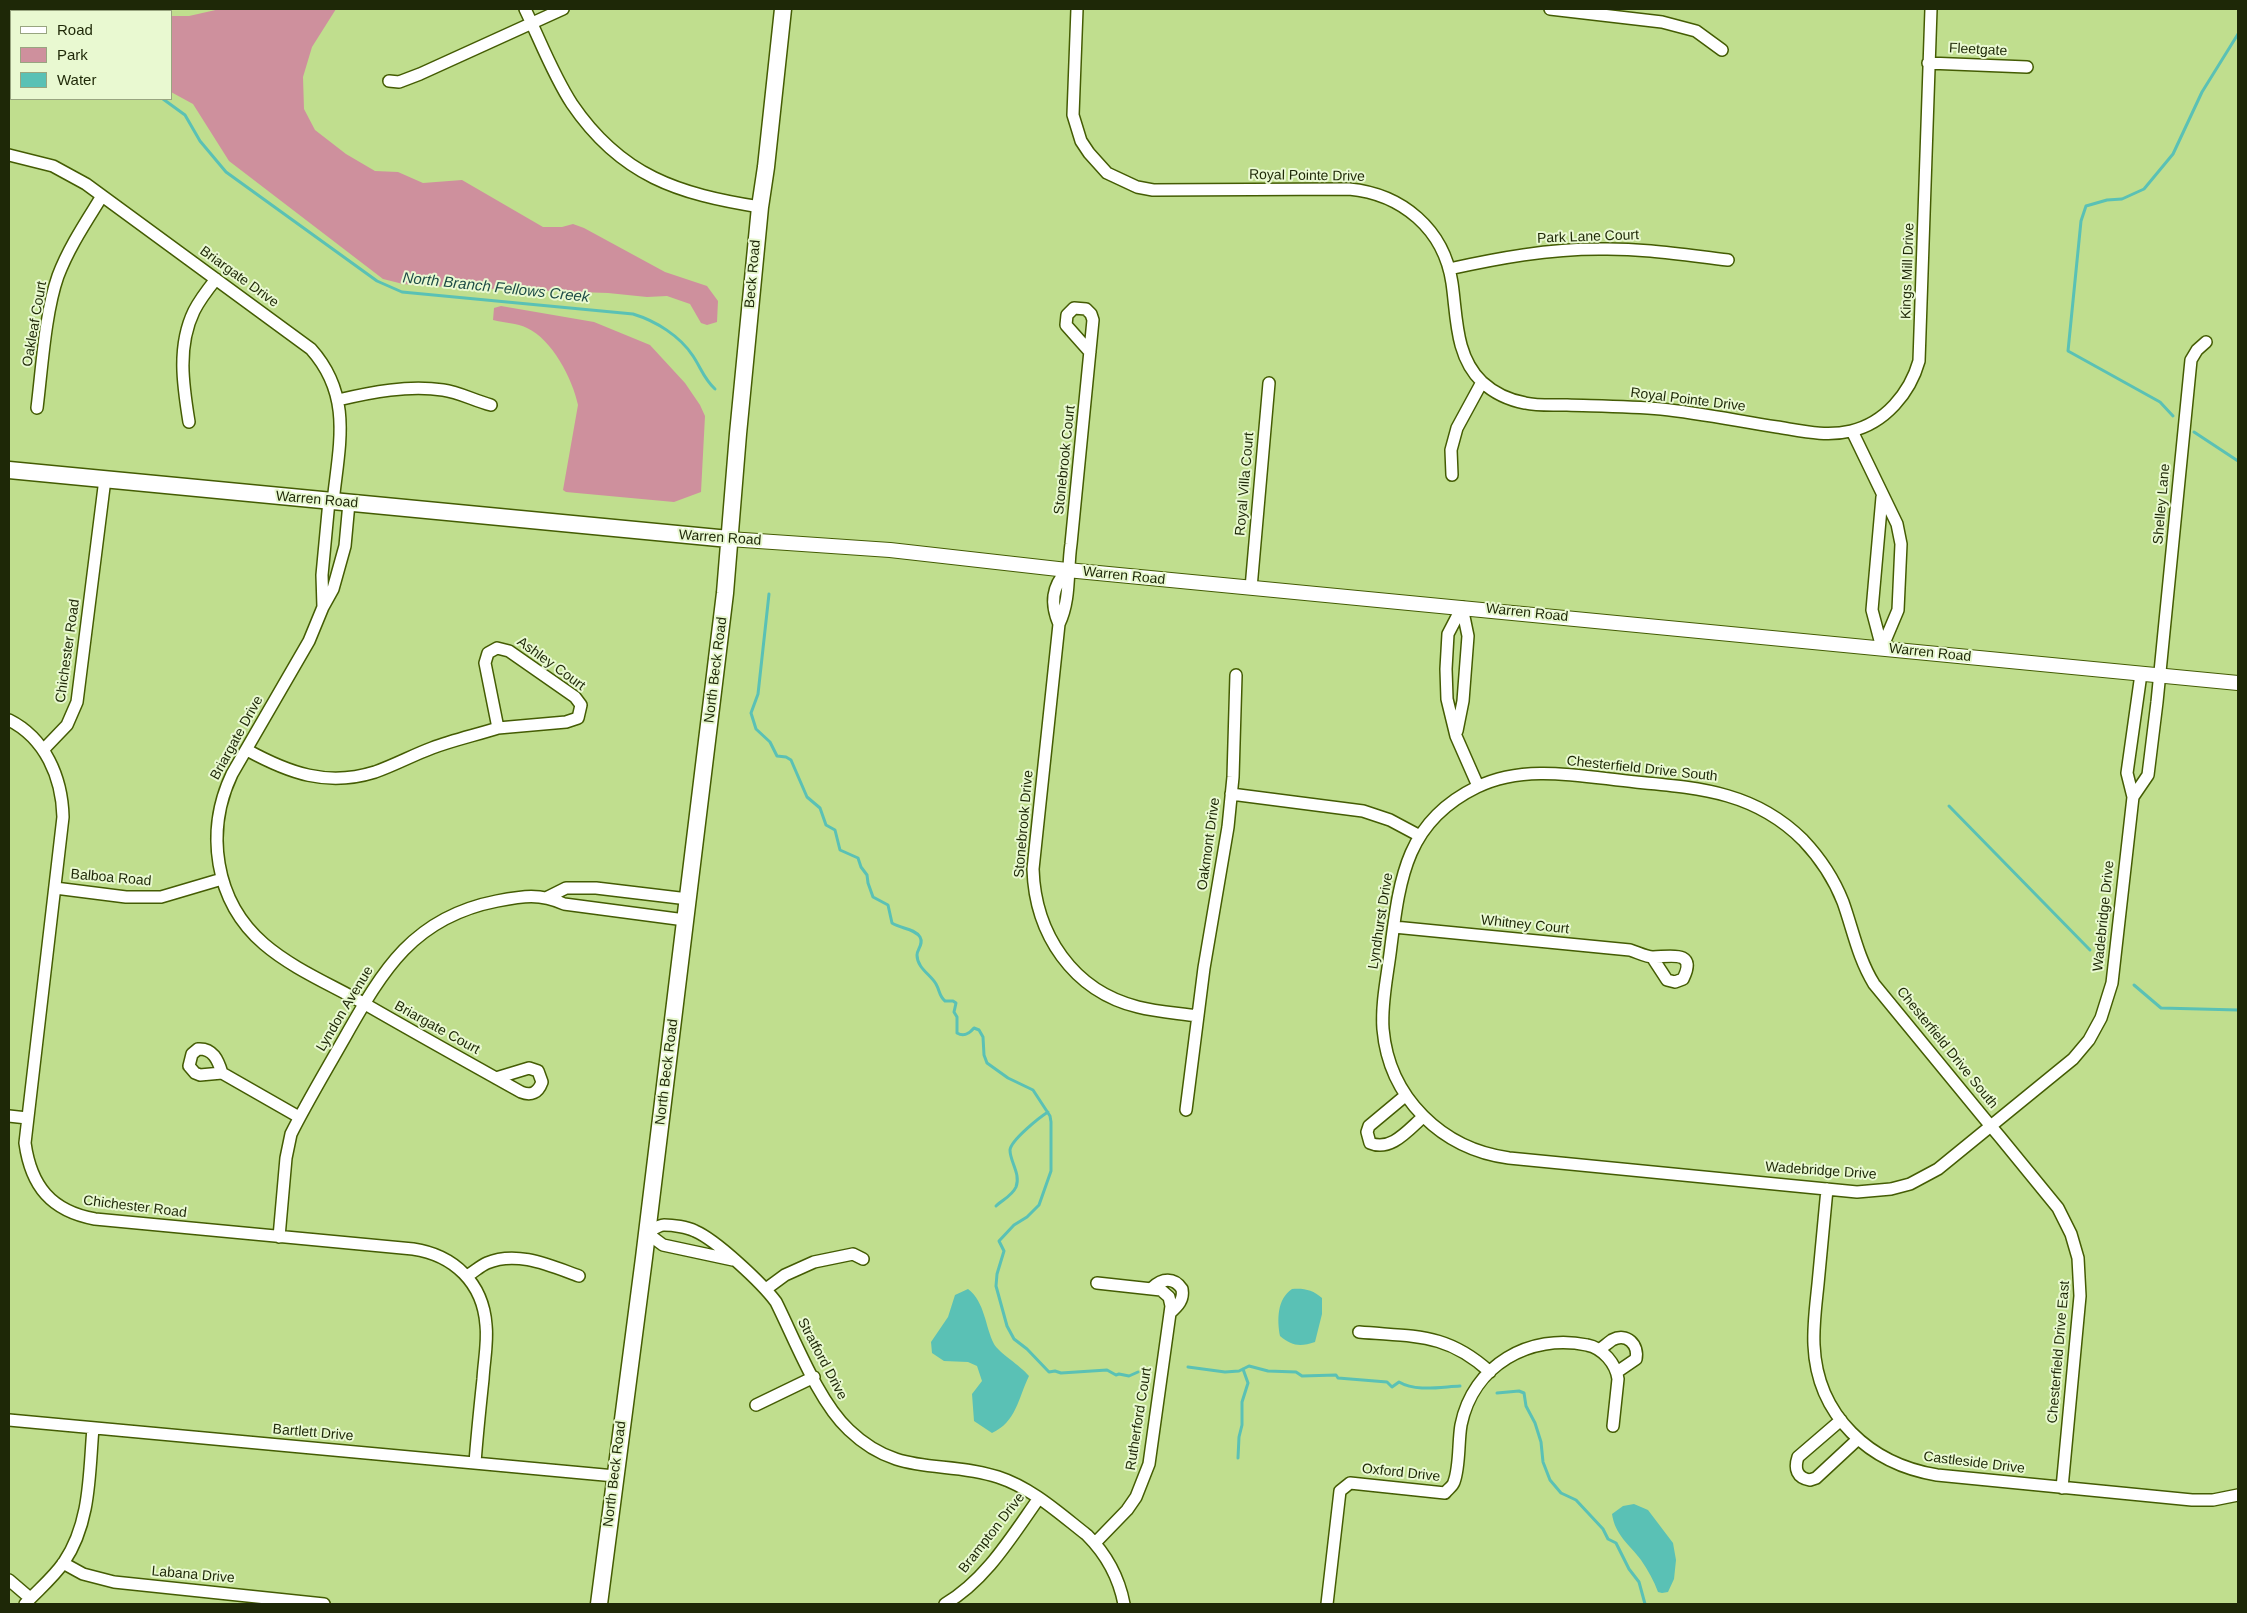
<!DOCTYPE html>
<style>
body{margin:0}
#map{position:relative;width:2247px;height:1613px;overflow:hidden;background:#c0de8e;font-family:Arial,sans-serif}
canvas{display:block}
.frame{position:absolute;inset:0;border:10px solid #1e2807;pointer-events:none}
.legend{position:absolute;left:10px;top:10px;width:162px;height:90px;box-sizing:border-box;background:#e9f9d1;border:1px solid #98a580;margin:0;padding:6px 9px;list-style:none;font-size:15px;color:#1e2807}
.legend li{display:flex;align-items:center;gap:10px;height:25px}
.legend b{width:25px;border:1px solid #98a580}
</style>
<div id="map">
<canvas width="2247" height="1613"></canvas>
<div class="frame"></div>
<ul class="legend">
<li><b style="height:6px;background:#fff"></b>Road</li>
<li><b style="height:14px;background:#ce909d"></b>Park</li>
<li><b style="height:14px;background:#5ac1b5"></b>Water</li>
</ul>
</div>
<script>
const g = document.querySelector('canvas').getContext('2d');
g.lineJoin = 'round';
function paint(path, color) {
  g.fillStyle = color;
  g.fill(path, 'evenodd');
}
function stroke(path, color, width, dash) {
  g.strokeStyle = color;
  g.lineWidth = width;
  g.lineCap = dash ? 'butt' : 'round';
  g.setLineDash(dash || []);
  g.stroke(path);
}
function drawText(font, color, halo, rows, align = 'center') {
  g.font = font + ' Arial,sans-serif';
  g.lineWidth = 4;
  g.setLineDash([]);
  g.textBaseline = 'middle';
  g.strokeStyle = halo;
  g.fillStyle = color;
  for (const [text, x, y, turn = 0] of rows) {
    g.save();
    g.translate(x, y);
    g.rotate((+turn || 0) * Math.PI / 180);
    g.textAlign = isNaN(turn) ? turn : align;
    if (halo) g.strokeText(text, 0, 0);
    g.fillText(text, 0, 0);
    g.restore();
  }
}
const green = new Path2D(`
 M25,9H138L142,11H29Z
 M220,9H336L312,47L303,77L304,109L315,130L346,154L375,171L398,172L423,183L462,180L543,227H562L573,224L584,228L665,272L707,286L718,301L717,322L707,325L701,323L690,304L667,296L647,297L608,293L461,288L403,284L383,279L229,161L193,104L171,92V16H189Z
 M501,306L594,322L650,345L685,383L700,405L705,416L701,492L674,502L566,492L563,490L578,405C573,380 552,339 527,328C517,323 504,323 493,320L494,308Z`);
const water = new Path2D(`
 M968,1289C985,1302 985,1326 994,1344C999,1353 1020,1365 1029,1376C1018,1399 1016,1422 992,1433L974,1421L972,1394L982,1381L977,1366L968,1362L944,1361L932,1353L931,1342L948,1317L955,1295Z
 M1292,1289C1304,1288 1313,1290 1322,1298V1314L1315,1342C1300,1347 1292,1346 1280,1336C1277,1320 1277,1299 1292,1289Z
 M1634,1504L1648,1510L1673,1543L1676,1560L1674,1579L1668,1592L1662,1593L1658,1592C1654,1581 1648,1570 1641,1560C1629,1544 1615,1535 1612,1514L1623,1506Z`);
const stream = new Path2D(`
 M9,20L11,21
 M163,99L185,115L200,141L226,172L377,281L402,292L633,314C656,321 680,336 693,356C701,368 704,379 715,389
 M2173,416L2160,402L2068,351L2081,221L2086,206L2107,200L2122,199L2144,189L2173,154L2202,92L2238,34
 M2194,432L2238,461
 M769,594L758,694L751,713L756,729L770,742L777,756L786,757L791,760L807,797L820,808L826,825L835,830L840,850L858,858L861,867L867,875L868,883L873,897L888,905L892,923C901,929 914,928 920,937C924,944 917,949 917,955C917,968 931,975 936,984C940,991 939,996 945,1001H953L956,1003L954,1012L957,1017V1033C964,1037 969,1034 974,1028L979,1030L983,1037L984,1055L987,1063L1008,1078L1033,1090L1050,1116L1051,1122V1171L1039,1205L1027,1217L1014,1225L999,1241L1004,1251L997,1274L996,1286L1007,1326L1014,1339L1027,1349L1049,1372L1055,1371L1061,1373L1107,1370L1116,1375L1119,1374L1129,1376L1138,1372
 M1949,806L2090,950
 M2134,985L2161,1008L2238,1010
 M996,1206C1002,1200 1012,1196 1016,1187C1021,1174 1010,1162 1010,1150C1011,1140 1040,1117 1048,1112
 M1188,1367L1225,1372L1239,1371L1249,1366L1268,1371L1296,1372L1302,1376L1336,1375L1338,1378L1387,1382L1392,1387L1399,1382C1416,1392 1440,1387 1460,1386
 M1497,1393L1519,1391L1524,1393L1526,1406L1535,1423L1541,1442L1543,1462L1550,1480L1561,1493L1576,1500L1603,1529L1608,1539L1616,1543L1629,1569L1639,1582L1645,1604
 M1238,1458L1239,1437L1242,1425V1402L1248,1383L1243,1369`);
const minor = new Path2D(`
 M525,9C540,40 553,75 572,104C621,176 678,194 760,207
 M1077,9L1073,115L1081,141L1089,153L1107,173L1137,187L1153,190L1349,189C1402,194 1444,229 1452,283C1457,317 1455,356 1482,382C1494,393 1509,400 1525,403C1538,406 1553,405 1567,405C1598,406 1630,406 1661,409C1700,413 1738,421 1777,427C1802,431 1826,437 1851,431C1885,423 1910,393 1919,361L1931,9
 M1550,9L1662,22L1696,31L1722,50
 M1928,63L2027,67
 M389,81L399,82L420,74L563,9
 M9,155L53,166L86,184L311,349C353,396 339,445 333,502
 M1449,269C1499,258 1548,249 1599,249C1643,248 1685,255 1728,260
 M1090,352L1066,325L1067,315L1074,308L1086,309L1091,314L1093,320L1071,544C1067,571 1071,599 1059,624L1033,869C1035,934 1073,991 1138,1007C1157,1012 1178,1013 1198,1016
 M338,400C372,392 408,385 443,390C459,392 475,401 491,405
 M37,408C42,368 45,313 58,276C69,247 86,222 102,196
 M189,422C183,385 177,346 194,311C200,299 208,289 216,279
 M1852,431L1897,524L1901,544L1898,610L1882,648
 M1452,475L1451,450L1457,428L1482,382
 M1882,497L1872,610L1882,648
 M349,503L345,546L333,589L323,607L309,641L232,774C205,831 214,901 264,944C293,969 332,985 365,1004C417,1034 469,1063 521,1092C531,1096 538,1093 542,1082L538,1071L529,1068L496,1078
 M1251,588L1269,383
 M323,607L322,575L329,501
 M1462,607L1448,634L1446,669L1447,699L1456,736L1478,786
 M1059,624C1050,603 1052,587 1067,570
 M497,648L509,651L575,697L581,705L578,718L566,722L498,728L485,663L488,653Z
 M9,720C45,738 62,777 63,817L25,1143C31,1186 51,1211 95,1219L413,1249C454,1255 483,1283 486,1325C488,1342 484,1361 483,1379C480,1407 477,1435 475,1463
 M1457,731L1463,701L1468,636L1462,607
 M43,750L67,725L77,702L105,479
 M247,750C289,773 327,787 375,772C395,765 413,755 432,748C453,740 476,735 498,728
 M1231,794L1363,811L1390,820L1420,836
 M2133,797L2148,775L2157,702L2191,360L2197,350L2206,342
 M55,888L126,897H161L222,879
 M548,897L566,888H596L688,899
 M1394,927L1630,950C1637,952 1646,957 1653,957C1668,957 1698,949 1683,979L1675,982L1667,980L1652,957
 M222,1073C218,1060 213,1048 198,1049L192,1054L189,1066L195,1073L200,1075L222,1073L299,1117
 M1405,1096L1369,1126L1367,1132L1370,1143C1391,1152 1408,1130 1423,1117
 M1186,1110L1204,968L1228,827L1233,777L1236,675
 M9,1116L27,1118
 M1827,1189C1824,1221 1821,1252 1818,1284C1816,1304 1813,1325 1814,1345C1817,1416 1870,1464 1937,1475L2192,1500H2213L2238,1495
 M279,1237L286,1158L291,1134C306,1104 324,1074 341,1044C381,974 410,918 497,901C523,896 540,893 564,904L685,920
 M733,1260L663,1245L647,1233C652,1230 659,1225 664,1225C673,1225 687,1227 695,1231C716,1240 762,1283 776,1302C795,1340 818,1401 849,1430C899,1478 942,1459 998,1477C1032,1488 1060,1514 1087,1535C1106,1554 1119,1578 1124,1604
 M467,1276C474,1272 480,1266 487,1263C517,1250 551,1266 579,1276
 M1152,1288C1162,1278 1174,1277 1182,1289C1184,1300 1178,1306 1170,1313
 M766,1289L785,1275L814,1262L853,1254L863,1259
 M1359,1332C1414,1337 1446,1332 1490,1372
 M1599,1350C1603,1347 1608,1343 1612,1340C1627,1332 1639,1345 1636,1359L1617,1372
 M756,1405L814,1377
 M9,1420L615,1476
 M1841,1420L1798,1457C1794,1469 1797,1478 1810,1480L1816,1478L1858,1439
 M2062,1488L2080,1296L2078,1258L2071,1234L2058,1208L2000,1137L1984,1118L1874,984C1858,958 1853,930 1843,902C1834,879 1820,858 1803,840C1755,792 1700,788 1636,782C1584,777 1526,763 1477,787C1407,821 1400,876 1391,946C1388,973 1381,1002 1383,1029C1389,1098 1442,1149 1509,1158L1857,1192L1891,1189L1910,1184L1938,1169L2073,1059L2089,1040L2101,1018L2112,983L2133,797L2127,773L2141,674
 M1095,1543L1127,1510L1136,1497L1149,1464L1171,1306L1169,1297L1161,1290L1097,1283
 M63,1563L83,1574L114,1582L324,1604
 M9,1580L30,1598
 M25,1604C38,1590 53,1578 64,1562C91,1522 89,1473 93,1428
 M945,1604C986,1580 1012,1536 1039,1498
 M1327,1604L1340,1491L1350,1483L1445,1493C1447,1490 1453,1486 1454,1482C1460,1466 1458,1442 1461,1425C1473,1365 1530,1333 1587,1345C1603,1348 1616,1364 1618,1379L1613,1426`);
const tertiary = new Path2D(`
 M729,539L890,550L1067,570L2238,683`);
const secondary = new Path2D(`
 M9,470L729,539
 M599,1604L644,1258L725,593L738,434L760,207L766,167L783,9`);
const streetNames = [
 ["Fleetgate",1978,50,3],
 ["Royal Pointe Drive",1307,176,1],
 ["Park Lane Court",1588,237,-2],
 ["Kings Mill Drive",1908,271,-88],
 ["Beck Road",753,274,-85],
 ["Briargate Drive",239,277,36],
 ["Oakleaf Court",35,324,-80],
 ["Royal Pointe Drive",1688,400,7],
 ["Stonebrook Court",1065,460,-84],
 ["Royal Villa Court",1245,484,-85],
 ["Warren Road",317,500,5],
 ["Shelley Lane",2162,504,-85],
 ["Warren Road",720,538,4],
 ["Warren Road",1124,576,6],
 ["Warren Road",1527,613,6],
 ["Chichester Road",68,651,-82],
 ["Warren Road",1930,653,6],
 ["Ashley Court",551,664,36],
 ["North Beck Road",716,670,-83],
 ["Briargate Drive",237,738,-61],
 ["Chesterfield Drive South",1642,769,6],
 ["Stonebrook Drive",1024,824,-85],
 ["Oakmont Drive",1209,844,-82],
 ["Balboa Road",111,878,5],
 ["Wadebridge Drive",2104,916,-84],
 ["Lyndhurst Drive",1381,921,-81],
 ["Whitney Court",1525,925,6],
 ["Lyndon Avenue",345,1009,-59],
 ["Briargate Court",437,1028,29],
 ["Chesterfield Drive South",1947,1048,51],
 ["North Beck Road",667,1072,-83],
 ["Wadebridge Drive",1821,1171,4],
 ["Chichester Road",135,1207,7],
 ["Chesterfield Drive East",2059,1352,-85],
 ["Stratford Drive",822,1359,62],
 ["Rutherford Court",1139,1419,-81],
 ["Bartlett Drive",313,1433,5],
 ["Castleside Drive",1974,1463,7],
 ["Oxford Drive",1401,1473,6],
 ["North Beck Road",615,1474,-83],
 ["Brampton Drive",992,1533,-52],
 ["Labana Drive",193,1575,5]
];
const waterNames = [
 ["North Branch Fellows Creek",496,288,6]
];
paint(green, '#ce909d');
paint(water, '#5ac1b5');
stroke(stream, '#5ac1b5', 3);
stroke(minor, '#445c03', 14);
stroke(tertiary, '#445c03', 16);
stroke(secondary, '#445c03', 19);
stroke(minor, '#fff', 11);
stroke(tertiary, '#fff', 14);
stroke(secondary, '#fff', 16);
drawText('14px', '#1e2807', '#e9f9d1', streetNames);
drawText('italic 15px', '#1e4c46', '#e9f9d1', waterNames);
</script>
